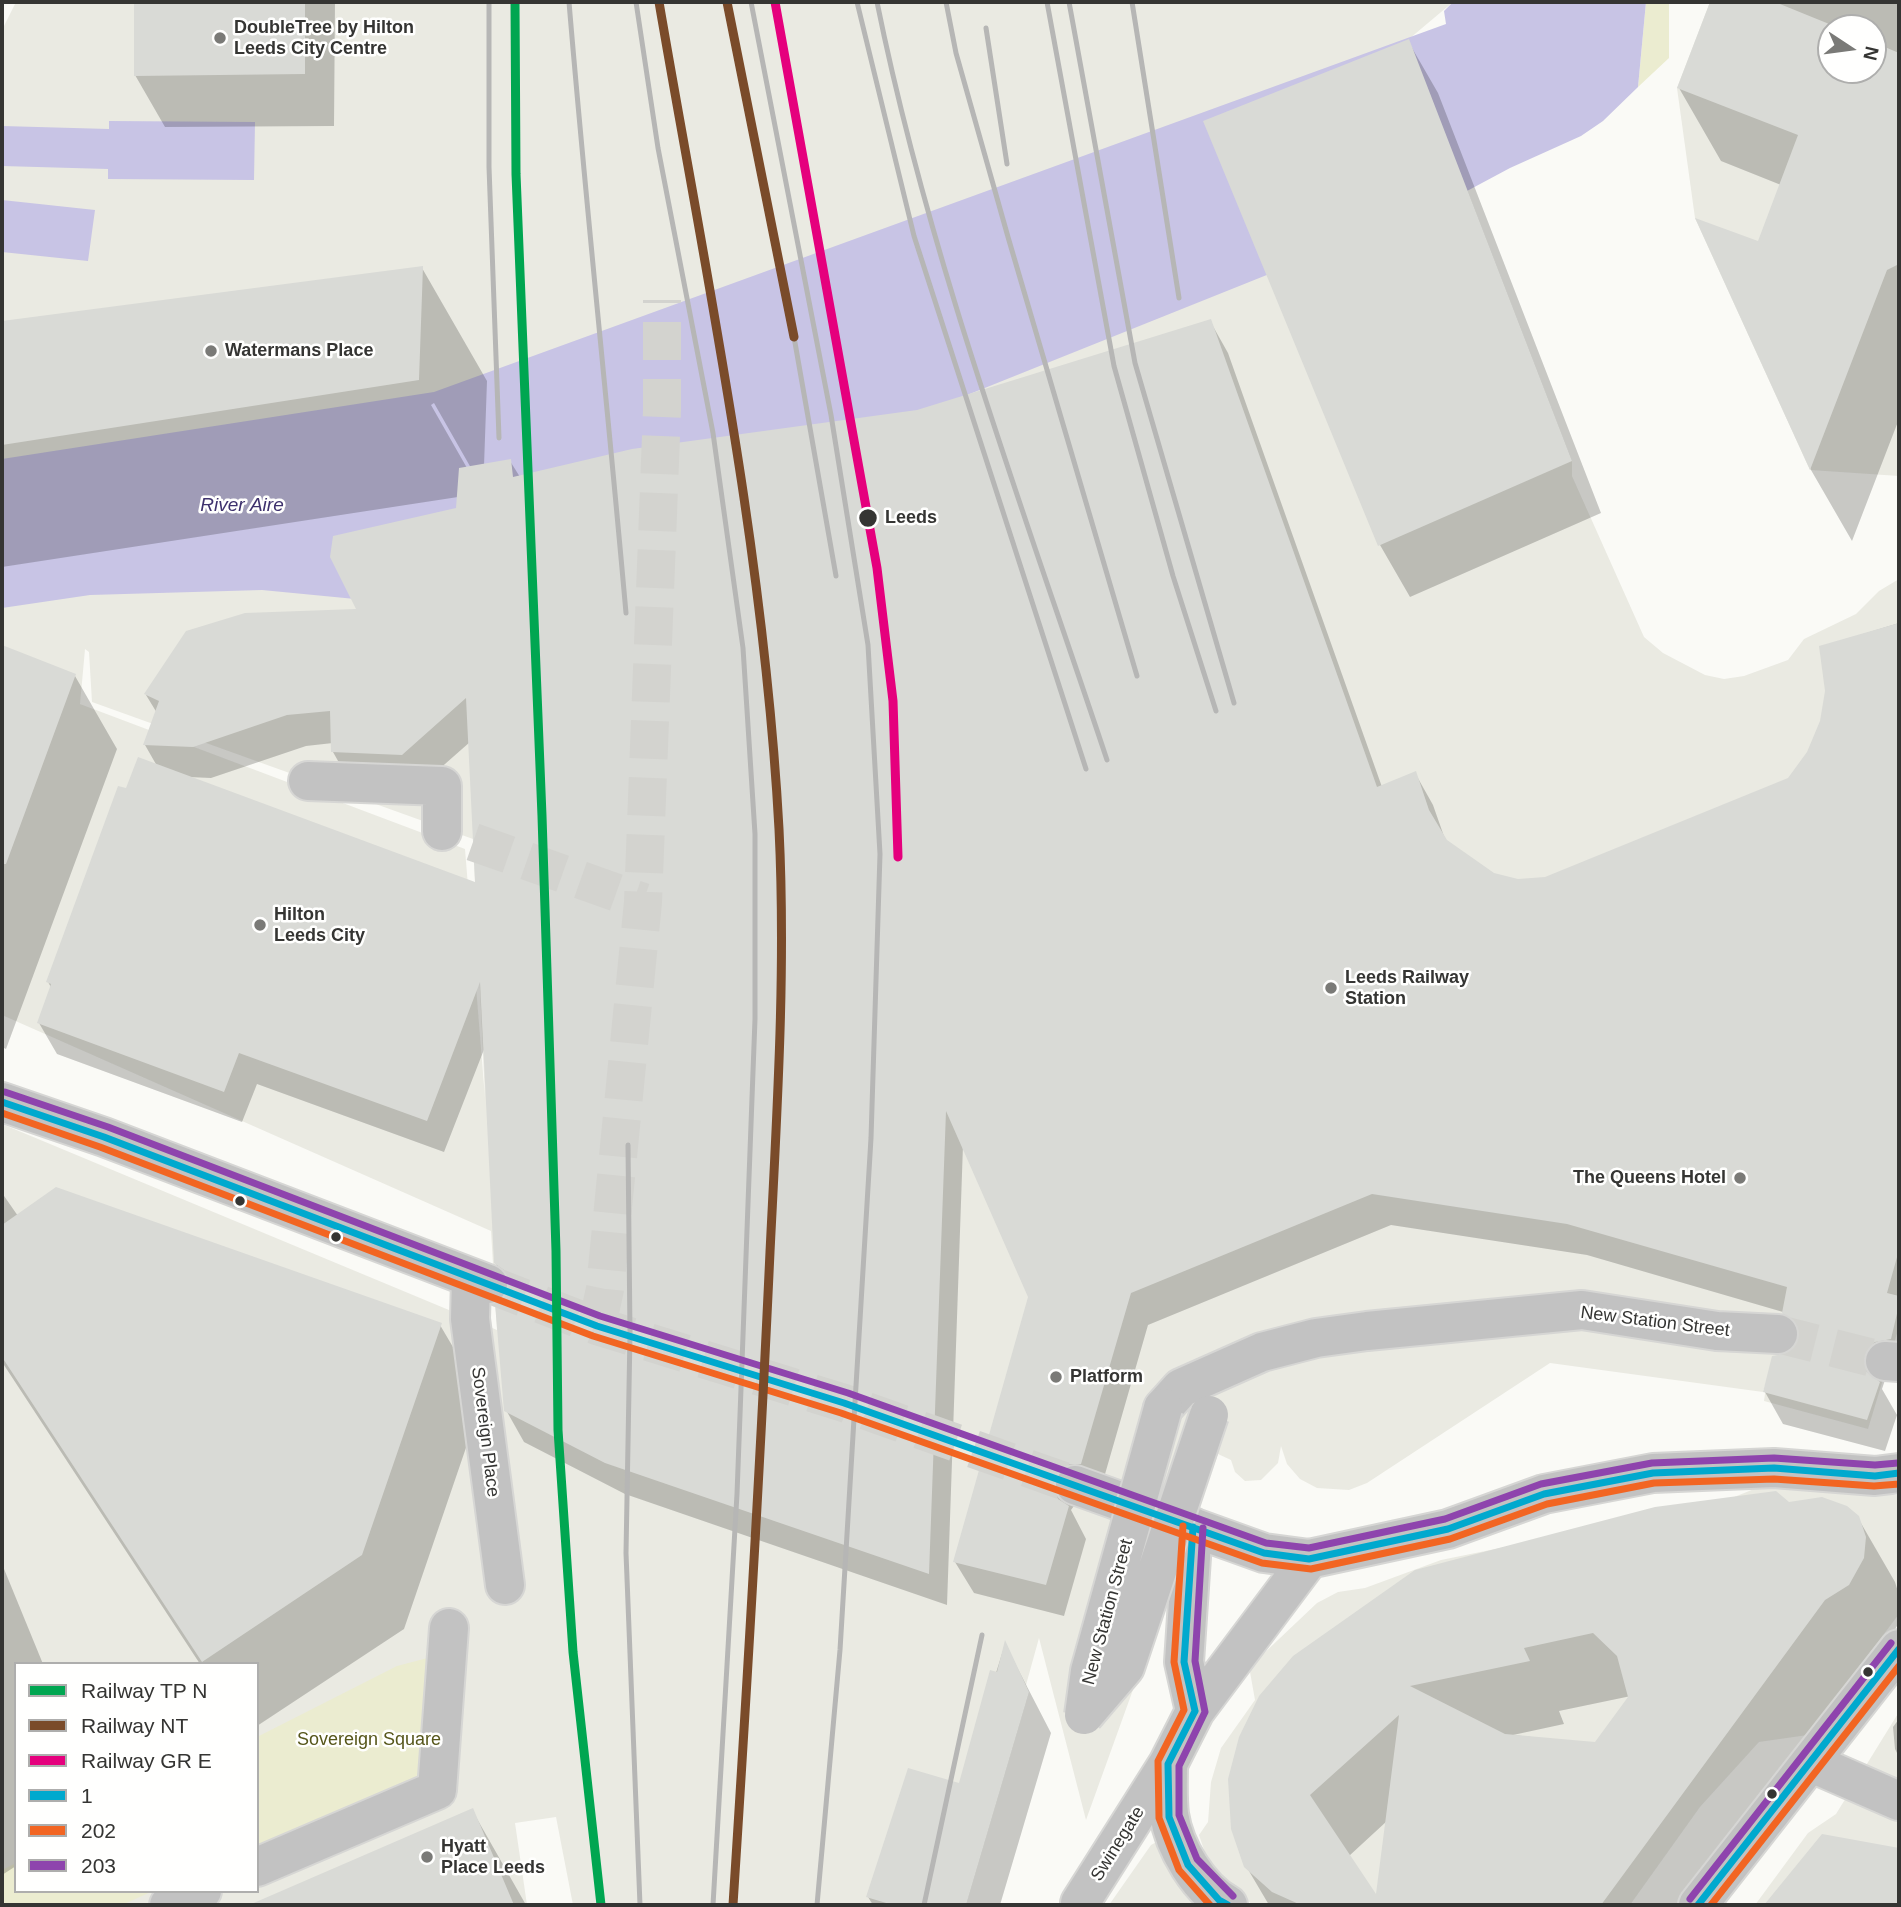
<!DOCTYPE html>
<style>
body{margin:0}
#map{position:relative;width:1901px;height:1907px;overflow:hidden;background:#fafaf6;font-family:Arial,sans-serif}
canvas{display:block}
.frame{position:absolute;inset:0;border:4px solid #353533;pointer-events:none}
.legend{position:absolute;left:14px;top:1662px;width:245px;height:231px;box-sizing:border-box;background:#fffffe;border:2px solid #aeaead;margin:0;padding:9px 12px;list-style:none;font-size:21px;color:#353533}
.legend li{display:flex;align-items:center;gap:14px;height:35px}
.legend b{width:35px;border:2px solid #aeaead}
.north{position:absolute;left:1817px;top:14px;width:70px;height:70px;box-sizing:border-box;background:#fffffe;border:2px solid #aeaead;border-radius:50%;rotate:103deg;font-size:19px;font-weight:700;line-height:28px;text-align:center;color:#353533}
.north::after{content:'';display:block;margin:auto;width:24px;height:32px;background:#7a7a77;clip-path:polygon(50% 0,100% 100%,50% 72%,0 100%)}
</style>
<div id="map">
<canvas width="1901" height="1907"></canvas>
<div class="frame"></div>
<ul class="legend">
<li><b style="height:9px;background:#00a651"></b>Railway TP N</li>
<li><b style="height:9px;background:#7a4b2a"></b>Railway NT</li>
<li><b style="height:9px;background:#e5007d"></b>Railway GR E</li>
<li><b style="height:9px;background:#00a9ce"></b>1</li>
<li><b style="height:9px;background:#f26522"></b>202</li>
<li><b style="height:9px;background:#8e44ad"></b>203</li>
</ul>
<div class="north">N</div>
</div>
<script>
const g = document.querySelector('canvas').getContext('2d');
g.lineJoin = 'round';
function paint(path, color) {
  g.fillStyle = color;
  g.fill(path, 'evenodd');
}
function stroke(path, color, width, dash) {
  g.strokeStyle = color;
  g.lineWidth = width;
  g.lineCap = dash ? 'butt' : 'round';
  g.setLineDash(dash || []);
  g.stroke(path);
}
function drawText(font, color, halo, rows, align = 'center') {
  g.font = font + ' Arial,sans-serif';
  g.lineWidth = 5;
  g.setLineDash([]);
  g.textBaseline = 'middle';
  g.strokeStyle = halo;
  g.fillStyle = color;
  for (const [text, x, y, turn = 0] of rows) {
    g.save();
    g.translate(x, y);
    g.rotate((+turn || 0) * Math.PI / 180);
    g.textAlign = isNaN(turn) ? turn : align;
    if (halo) g.strokeText(text, 0, 0);
    g.fillText(text, 0, 0);
    g.restore();
  }
}
const built = new Path2D(`
 M16,2H1453L1409,39L1572,461V476L1644,637L1663,653L1705,675L1724,679L1744,676L1788,660L1804,639L1856,614L1879,591L1899,579V1327L1868,1429L1764,1401L1767,1379L1763,1392L1550,1363L1367,1483L1349,1490L1317,1488L1300,1479L1287,1464L1281,1446L1278,1463L1261,1480L1245,1481L1235,1472L1231,1460L1218,1454L1086,1820L1039,1638L1026,1685L1029,1692L966,1905H573L556,1817L515,1823L527,1905H2V1124L497,1330L491,1231L2,1015V30ZM85,649L89,652L92,702L473,839L485,1098L465,849L80,704ZM16,1664H257V1891H16Z
 M1710,2H1899V476L1810,470L1695,218L1677,88ZM1831,28H1873V70H1831Z
 M1759,1487L1861,1495H1899V1614L1808,1735L1759,1742L1700,1807L1630,1905H1253L1228,1886L1206,1856L1199,1835L1208,1822L1211,1782L1221,1748L1255,1700L1250,1672L1260,1657L1317,1603L1338,1592L1365,1588L1441,1560L1717,1504Z
 M1899,1712V1905H1755L1808,1833L1836,1814Z
 M1160,1840L1202,1905H1109L1151,1845Z`);
const green = new Path2D(`
 M1646,2H1669V58L1638,87Z
 M435,1656L421,1776L257,1846V1737L397,1666Z
 M16,1863V1891H153L122,1905H2V1870Z`);
const water = new Path2D(`
 M1453,2H1646L1638,87L1603,121L1581,136L1510,168L1439,206L438,607L262,590L90,595L2,608V459L434,392L1446,24L1444,11Z
 M109,121L255,122L254,180L108,179V169L2,166V126L109,129Z
 M2,200L95,210L88,261L2,252Z`);
const shadow = new Path2D(`
 M136,2H335L334,126L165,127L135,75Z
 M1712,2H1899V419L1852,541L1811,470L1698,221L1759,243L1781,185L1721,161L1679,88ZM1831,28H1873V70H1831Z
 M1408,41L1438,93L1601,513L1410,597L1380,545L1205,122Z
 M422,268L487,381L484,466L510,461L520,477L918,412L1210,321L1228,353L1382,787L1415,773L1433,805L1446,842L1494,874L1518,881L1545,879L1789,780L1808,753L1822,721L1826,691L1821,647L1899,623V1372L1885,1380L1882,1389L1897,1415L1885,1451L1783,1424L1765,1392L1800,1340L1783,1312L1587,1255L1391,1225L1148,1325L1099,1495L1079,1499L1071,1510L1086,1539L1064,1616L974,1593L955,1562L1030,1297L963,1145L947,1605L625,1494L524,1442L506,1410L510,1288L495,1262L485,1047L444,1152L257,1084L242,1122L57,1054L39,1023L52,989L48,982L127,791L157,766L145,745L157,713L146,695L359,610L457,510L458,497L2,567V323ZM434,403L471,468H467L431,405ZM470,742L477,885L188,777L211,778L306,746L333,743V752L351,784L420,786Z
 M2,647L75,676L117,749L6,1049L2,1047Z
 M2,1193L18,1216L440,1325L483,1398L404,1629L257,1726V1664H200L2,1362Z
 M1788,1504L1858,1518L1895,1582L1899,1595V1622L1885,1649L1861,1664L1684,1905H1269L1246,1866L1241,1738ZM1631,1696L1596,1744L1513,1735L1564,1724L1559,1711ZM1387,1821L1377,1899L1349,1856Z
 M2,1564L43,1664H16V1866L2,1875Z
 M1005,1644L1051,1733L1000,1905H873L868,1897L961,1785Z
 M1899,1719V1757L1895,1749L1893,1727Z
 M472,1810L526,1905H253Z
 M1823,1836L1899,1849V1905H1766Z`);
const building = new Path2D(`
 M134,2H305V74L134,76Z
 M1710,2H1775L1839,28H1831V70H1873V42L1899,53V264L1887,270L1810,470L1695,218L1758,241L1798,135L1677,88Z
 M1409,39L1572,461L1378,546L1203,121Z
 M423,266L419,380L2,445V321Z
 M1211,319L1377,787L1416,771L1429,810L1447,840L1494,873L1518,879L1545,877L1788,778L1807,752L1820,721L1825,691L1819,646L1899,623V1250L1887,1293L1899,1296V1305L1891,1339L1875,1342L1867,1348L1863,1359L1866,1371L1880,1382L1867,1420L1763,1392L1772,1356L1789,1353L1797,1345L1800,1336L1797,1323L1782,1313L1787,1287L1567,1224L1372,1194L1131,1293L1081,1464H1070L1061,1468L1054,1478V1490L1058,1499L1069,1506L1046,1585L953,1562L1028,1297L946,1111L929,1574L605,1463L504,1411L495,1304L508,1292L510,1281L504,1270L494,1263L480,982L427,1121L239,1053L224,1092L37,1023L51,984L46,982L118,786L126,788L138,757L475,882L466,698L402,755L331,752L330,711L287,715L193,747L143,745L159,701L144,694L186,631L245,613L356,609L330,557L333,536L456,508L459,468L511,459L513,477L632,449L917,410Z
 M2,645L76,674L6,864H2Z
 M56,1187L442,1323L362,1555L202,1662L2,1357V1225Z
 M1776,1491L1789,1502L1822,1497L1847,1506L1859,1516L1866,1537L1864,1558L1849,1585L1825,1600L1601,1905H1301L1272,1892L1244,1867L1231,1829L1228,1779L1239,1737L1259,1696L1293,1656L1415,1570L1655,1507ZM1593,1633L1617,1656L1628,1697L1595,1742L1505,1734L1410,1686L1530,1661L1524,1648ZM1399,1715L1376,1894L1310,1795Z
 M1005,1640L1029,1692L966,1905H893L866,1897L908,1768L959,1783L990,1670L997,1672Z
 M473,1808L514,1905H249Z
 M1822,1834L1899,1848V1905H1764Z`);
const minorTunnel = new Path2D(`
 M473,842L643,902
 M488,1284L597,1326L844,1403L1075,1485
 M597,1326L605,1289L643,902L662,410V300
 M1778,1334L1885,1361`);
const minor = new Path2D(`
 M308,781L442,786V831
 M2,1102L104,1137L488,1284
 M471,1278L470,1319L505,1585
 M1885,1361L1899,1362
 M1163,1408L1181,1388L1262,1352L1316,1338L1367,1331L1582,1310L1717,1331L1778,1334
 M1075,1485L1264,1553L1309,1559
 M1193,1527L1184,1662L1195,1711
 M1812,1763L1899,1801
 M1168,1764C1168,1781 1167,1798 1169,1814C1174,1848 1199,1889 1228,1905
 M257,1867L437,1790L449,1628
 M1080,1903L1168,1764L1195,1711L1309,1559L1448,1529L1544,1494L1653,1473L1774,1468L1875,1476L1899,1473
 M169,1905L202,1891
 M1698,1905L1899,1649`);
const rail = new Path2D(`
 M489,2V167L499,438
 M569,2C586,206 608,409 626,613
 M636,2L658,148L713,433L743,648L755,834V1019L737,1494L713,1905
 M751,2L831,415L868,645L880,854L871,1138L840,1650L817,1905
 M857,2L914,236L1086,769
 M877,2C929,259 1024,511 1107,760
 M946,2L956,53L1008,237L1137,676
 M1047,2L1114,366L1173,576L1216,711
 M1069,2L1135,363L1234,703
 M1132,2L1179,298
 M986,28L1007,164
 M794,337L836,576
 M628,1145L630,1334L626,1553L640,1905
 M924,1905L982,1635`);
const minorBridge = new Path2D(`
 M1084,1715L1125,1667L1209,1415
 M1084,1715L1090,1671L1163,1408`);
const bus1 = new Path2D(`
 M2,1102L104,1137L597,1326L844,1403L1264,1553L1309,1559L1448,1529L1544,1494L1653,1473L1774,1468L1875,1476L1899,1473
 M1193,1527L1184,1662L1195,1711
 M1195,1711L1168,1764L1169,1817L1188,1865L1219,1900L1228,1905
 M1698,1905L1899,1649`);
const bus2 = new Path2D(`
 M2,1113L100,1147L593,1336L841,1413L1262,1563L1311,1569L1450,1539L1547,1504L1654,1483L1774,1479L1874,1486L1899,1484
 M1183,1526L1174,1662L1184,1710L1158,1761L1159,1818L1179,1870L1210,1905
 M1711,1905L1899,1666`);
const bus3 = new Path2D(`
 M5,1092L108,1127L600,1316L848,1393L1266,1543L1309,1548L1445,1519L1541,1484L1652,1463L1774,1458L1875,1465L1898,1463
 M1203,1528L1195,1661L1205,1712L1179,1766V1815L1197,1859L1233,1896
 M1690,1899L1891,1643`);
const rail1 = new Path2D(`
 M515,2L516,174L542,816L556,1251L558,1430L573,1652L601,1905`);
const rail2 = new Path2D(`
 M659,2C706,276 764,551 779,829C786,970 777,1111 770,1252C760,1470 747,1687 733,1905
 M727,2L794,337`);
const rail3 = new Path2D(`
 M775,2L877,568L893,701L898,857`);
const markers = [
 [220,38,7,"#7a7a77"],
 [211,351,7,"#7a7a77"],
 [868,518,10,"#353533"],
 [260,925,7,"#7a7a77"],
 [1331,988,7,"#7a7a77"],
 [1740,1178,7,"#7a7a77"],
 [240,1201,6,"#353533"],
 [336,1237,6,"#353533"],
 [1056,1377,7,"#7a7a77"],
 [1868,1672,6,"#353533"],
 [1772,1794,6,"#353533"],
 [427,1857,7,"#7a7a77"]
];
const poiNames = [
 ["DoubleTree by Hilton",234,28],
 ["Leeds City Centre",234,49],
 ["Watermans Place",225,351],
 ["Hilton",274,915],
 ["Leeds City",274,936],
 ["Leeds Railway",1345,978],
 ["Station",1345,999],
 ["The Queens Hotel",1726,1178,"right"],
 ["Platform",1070,1377],
 ["Hyatt",441,1847],
 ["Place Leeds",441,1868]
];
const stopNames = [
 ["Leeds",885,518]
];
const streetNames = [
 ["New Station Street",1655,1322,7],
 ["Sovereign Place",485,1432,83],
 ["New Station Street",1108,1612,-75],
 ["Swinegate",1118,1844,-58]
];
const parkNames = [
 ["Sovereign Square",369,1740]
];
const waterNames = [
 ["River Aire",242,506]
];
paint(built, '#eaeae2');
paint(green, '#ebecd0');
paint(water, '#c8c4e5');
paint(shadow, '#0003');
paint(building, '#d9dad6');
stroke(minorTunnel, '#d3d3cf', 38, [38, 19]);
stroke(minor, '#d6d6d4', 42);
stroke(minor, '#c2c2c2', 38);
stroke(rail, '#b6b6b5', 5);
stroke(minorBridge, '#d6d6d4', 42, []);
stroke(minorBridge, '#c2c2c2', 38);
stroke(bus1, '#00a9ce', 7);
stroke(bus2, '#f26522', 7);
stroke(bus3, '#8e44ad', 7);
stroke(rail1, '#00a651', 9);
stroke(rail2, '#7a4b2a', 9);
stroke(rail3, '#e5007d', 9);
for (const [x, y, r, color] of markers) {
  const dot = new Path2D();
  dot.arc(x, y, r, 0, 2 * Math.PI);
  g.fillStyle = color;
  g.fill(dot);
  stroke(dot, '#fffffe', 2.5);
}
drawText('bold 18px', '#353533', '#fffffe', poiNames, 'left');
drawText('bold 18px', '#353533', '#fffffe', stopNames, 'left');
drawText('18px', '#353533', '#fffffe', streetNames);
drawText('18px', '#56561a', '#fffffe', parkNames);
drawText('italic 19px', '#3e316d', '#fffffe', waterNames);
</script>
